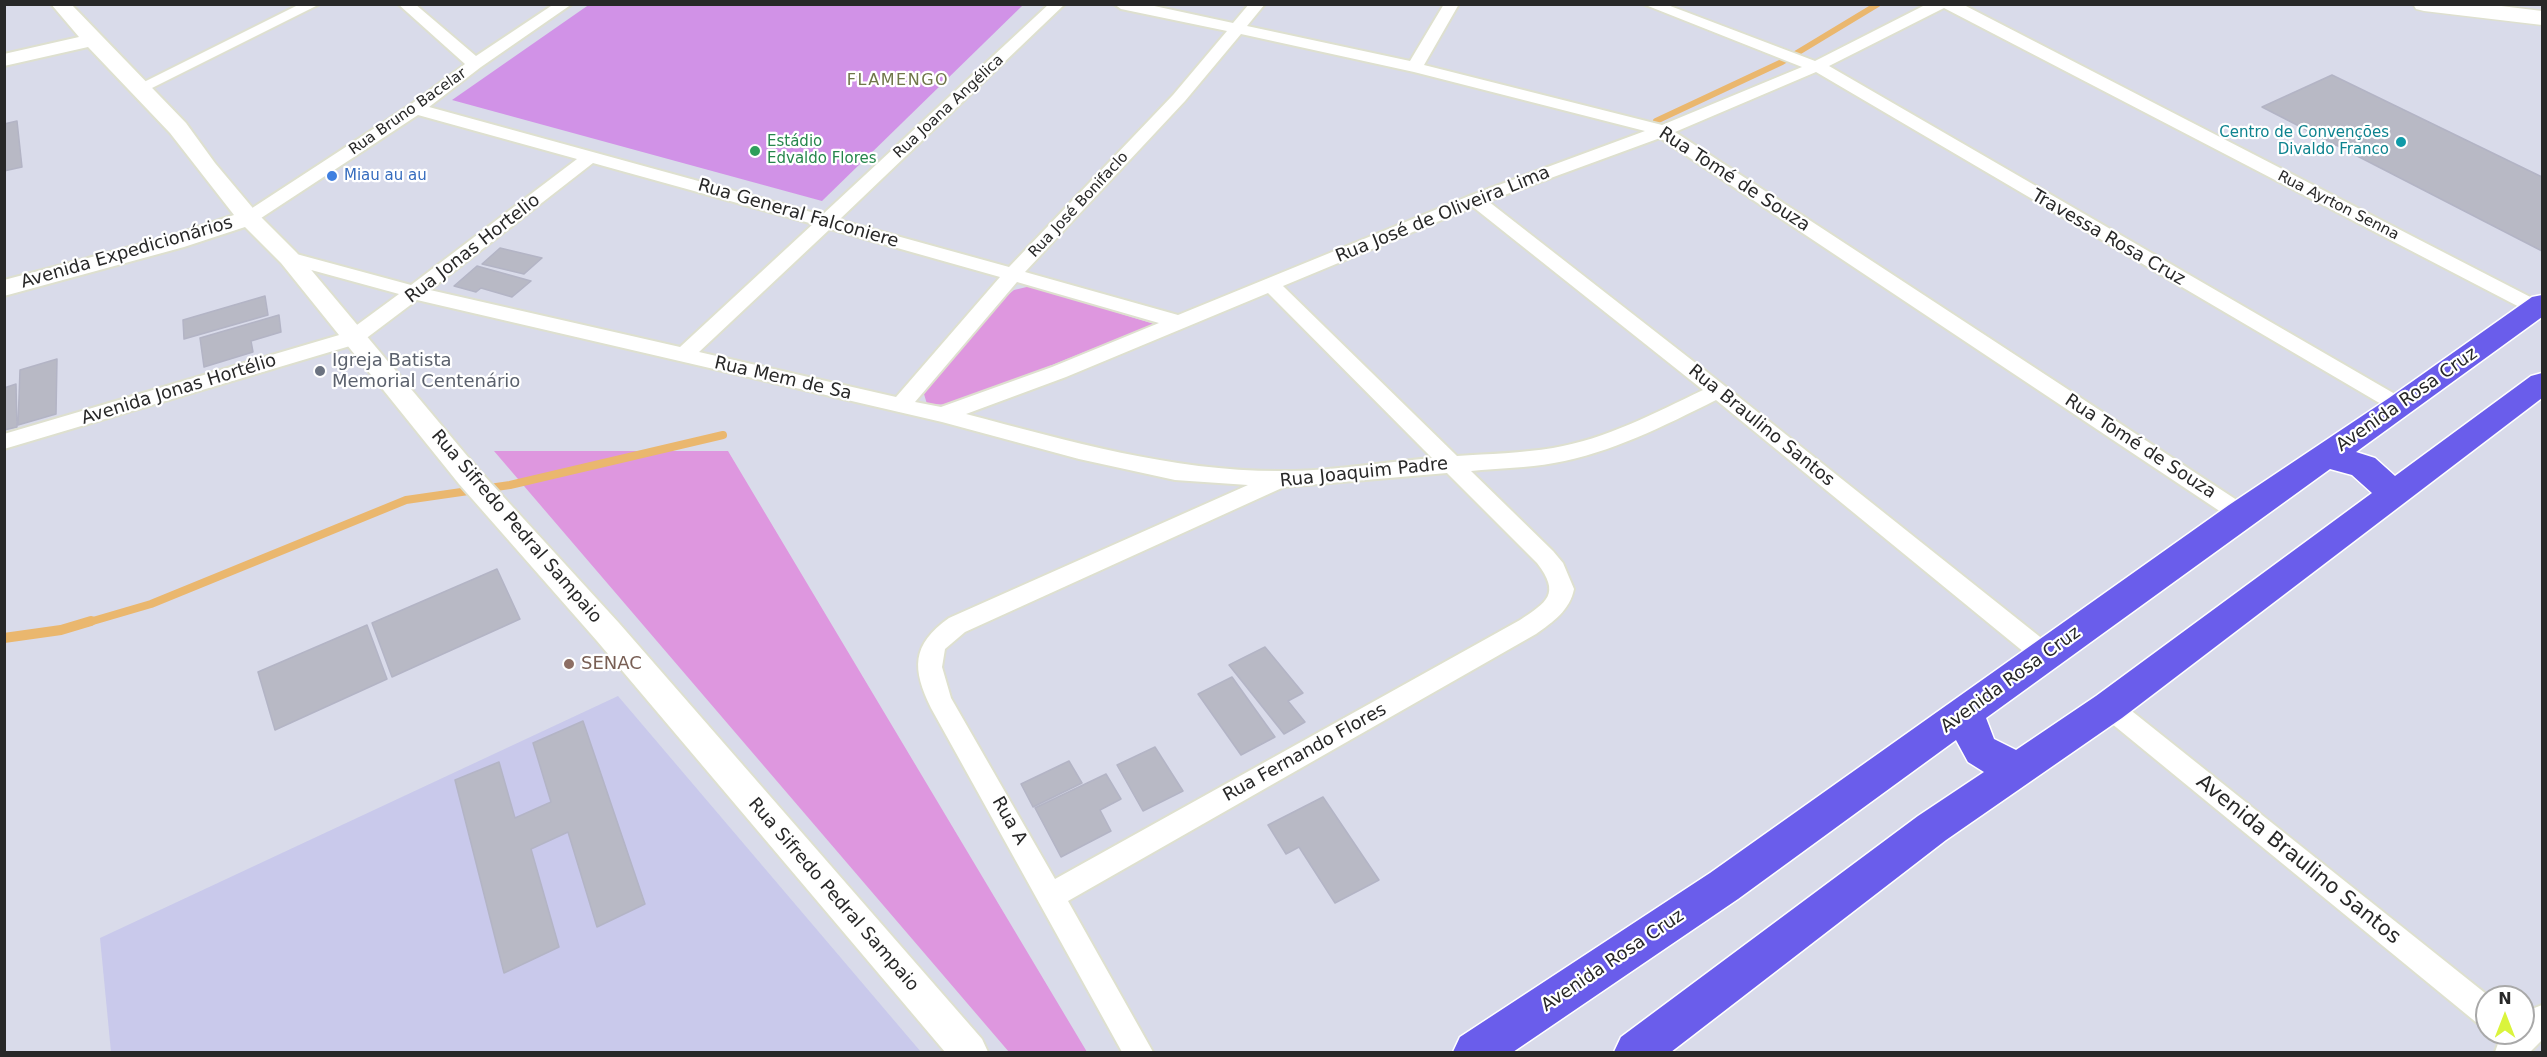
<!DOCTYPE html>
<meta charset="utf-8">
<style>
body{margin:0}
#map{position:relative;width:2547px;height:1057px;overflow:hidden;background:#d9dbea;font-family:"DejaVu Sans",sans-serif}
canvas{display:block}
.frame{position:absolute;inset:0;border:6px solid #282828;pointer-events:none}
.north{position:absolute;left:2475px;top:985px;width:60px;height:60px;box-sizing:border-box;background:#fff;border:2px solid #a9a9a9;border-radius:50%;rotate:0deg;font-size:16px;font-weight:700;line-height:24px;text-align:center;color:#282828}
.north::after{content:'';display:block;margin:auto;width:21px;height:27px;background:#daf43c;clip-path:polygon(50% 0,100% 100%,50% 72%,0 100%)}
</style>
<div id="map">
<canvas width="2547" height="1057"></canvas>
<div class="frame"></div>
<div class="north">N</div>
</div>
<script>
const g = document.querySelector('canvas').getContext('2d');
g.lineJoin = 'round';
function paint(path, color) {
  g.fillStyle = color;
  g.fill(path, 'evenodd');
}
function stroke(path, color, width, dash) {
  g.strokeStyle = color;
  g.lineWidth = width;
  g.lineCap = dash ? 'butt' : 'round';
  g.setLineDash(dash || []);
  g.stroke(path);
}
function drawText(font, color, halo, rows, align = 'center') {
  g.font = font + ' "DejaVu Sans",sans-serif';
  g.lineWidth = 4.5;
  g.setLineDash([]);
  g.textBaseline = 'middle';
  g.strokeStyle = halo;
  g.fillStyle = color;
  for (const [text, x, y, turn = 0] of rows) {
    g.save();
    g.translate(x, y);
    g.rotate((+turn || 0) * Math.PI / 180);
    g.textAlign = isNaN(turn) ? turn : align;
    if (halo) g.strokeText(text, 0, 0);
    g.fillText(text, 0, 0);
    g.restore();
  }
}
const education = new Path2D(`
 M618,696L921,1052H111L100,938Z`);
const green = new Path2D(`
 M1031,286L1154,324L953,405L927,404L924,394L998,303L1014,290Z
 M494,451H728L1087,1052H1009Z`);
const pitch = new Path2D(`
 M590,4H1023V5L822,201L452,100Z`);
const streamFar2 = new Path2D(`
 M1656,121L1782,62L1878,4`);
const streamFar1 = new Path2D(`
 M86,623L151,604L406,500L510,485L723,435`);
const stream = new Path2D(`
 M4,638L61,630L91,621`);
const building = new Path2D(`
 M2332,75L2542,177V251L2262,107Z
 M17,121L22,167L4,171V124Z
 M500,248L542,258L524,274L482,264Z
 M477,266L531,281L512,297L481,288L476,292L454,286Z
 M265,296L268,315L184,339L183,320Z
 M279,315L281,332L251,341L253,352L204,367L200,338Z
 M57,359L56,414L18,425L20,370Z
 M16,384L17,427L4,430V388Z
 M497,569L520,619L392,677L372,623Z
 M367,625L387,679L275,730L258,672Z
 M1265,647L1303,693L1288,701L1305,722L1284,734L1229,665Z
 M1232,677L1275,737L1241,755L1198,694Z
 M583,721L645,904L597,927L568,832L531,849L559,947L504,973L455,780L499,762L515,818L551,802L533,743Z
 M1155,747L1183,791L1143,811L1117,765Z
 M1069,761L1082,783L1033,807L1021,784Z
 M1106,774L1121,799L1100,810L1111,831L1061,857L1035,808Z
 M1323,797L1379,880L1335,903L1299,847L1286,854L1268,825Z`);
const minor = new Path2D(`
 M300,4H320L144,92H132L130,89Z
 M398,4H415L476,56L554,4H572L481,67L429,107L822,215L1049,4H1065L839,220L1009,267L1173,95L1227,31L1121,9L1114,4H1145L1233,23L1249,4H1265L1247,26L1410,61L1444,4H1459L1424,65L1662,125L1802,67L1643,4H1665L1815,61L1927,4H1962L2542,303V313L2529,312L1944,8L1829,66L2407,401L2410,406L2407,411L2400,413L2393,411L1816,72L1675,132L2249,508L2252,514L2249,520L2241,522L2233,520L1660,138L1488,201L1725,386L2054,648L2057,655L2054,662L2045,665L2036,662L1716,400C1664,426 1611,453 1554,463C1527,468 1499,468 1471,471L1553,551L1563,563L1574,589C1570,610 1553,622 1536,634L1068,901L1153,1052H1122L931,708C912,669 911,645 949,618L1248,485L1175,480L1079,459L942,422L417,300L360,343L4,449V434L346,333L399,294L282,262L280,258L282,254L289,252L411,285L577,159L418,115L255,222H243L240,218L243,214L410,105L465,64ZM1241,34L1414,72L1645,131L1469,196L1178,315L1025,272L1185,101ZM593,163L813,224L680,347L430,290ZM1473,207L1703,390C1655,413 1606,439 1553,448C1522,453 1489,454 1457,456L1283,286ZM830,229L1000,277L896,397L699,352ZM1017,282L1159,323L1052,367L941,407L915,402ZM1268,293L1432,458C1384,462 1326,472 1278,471C1172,471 1069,441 966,414L1066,377ZM1447,473L1537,563C1561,594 1547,602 1520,620L1055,879L951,698L942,667L945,649L965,632L1284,487Z
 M2109,697L2118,700L2490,997H2487V1027L2477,1023L2100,714L2097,707L2100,700Z
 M2542,1005V1040L2530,1052H2495L2499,1041L2508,1033H2523V1018L2532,1009Z`);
const tertiary = new Path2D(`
 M51,4H71L186,123L215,163L257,213L297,253L479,470L619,623L982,1039L988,1052H945L597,641L459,484L281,263L245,227L184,247L4,296V280L168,237L234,215L170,133L88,47L4,66V54L79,37Z`);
const secondary = new Path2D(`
 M2413,4H2485L2542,11V25L2424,11L2416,9Z`);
const primary = new Path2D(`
 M2542,295V317L2356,452L2375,458L2395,476L2531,376L2542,373V398L2122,718L1946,840L1671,1052H1614L1621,1037L1918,816L1984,772L1968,762L1956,740L1738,899L1513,1052H1453L1460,1037L1710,873L2229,505L2389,398L2532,297ZM2330,469L2352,475L2372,493L2096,696L2016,750L1994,739L1986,718Z`);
const markers = [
 [2401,142,6,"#0f9aa8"],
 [755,151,6,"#2e9e5b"],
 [332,176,6,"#3f7fe0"],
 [320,371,6,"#6b7280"],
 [569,664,6,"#8d6e63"]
];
const farStreetnames = [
 ["Rua Joana Angélica",949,107,-43],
 ["Rua Bruno Bacelar",408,112,-35],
 ["Rua José Bonifaclo",1079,205,-47],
 ["Rua Ayrton Senna",2338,206,27]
];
const farCulturenames = [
 ["Centro de Convenções",2389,133],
 ["Divaldo Franco",2389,150]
];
const farLeisurenames = [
 ["Estádio",767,142],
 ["Edvaldo Flores",767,159]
];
const farShopnames = [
 ["Miau au au",344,176]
];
const farNeighbourhoodnames = [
 ["FLAMENGO",898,81]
];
const streetNames = [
 ["Rua Tomé de Souza",1734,180,33],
 ["Rua General Falconiere",798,214,16],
 ["Rua José de Oliveira Lima",1443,215,-22],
 ["Travessa Rosa Cruz",2108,238,30],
 ["Rua Jonas Hortelio",473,249,-38],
 ["Avenida Expedicionários",127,253,-16],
 ["Rua Mem de Sa",783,379,13],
 ["Avenida Jonas Hortélio",179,390,-17],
 ["Avenida Rosa Cruz",2407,400,-35],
 ["Rua Braulino Santos",1761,426,39],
 ["Rua Tomé de Souza",2140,447,33],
 ["Rua Joaquim Padre",1364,473,-6],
 ["Rua Sifredo Pedral Sampaio",516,527,49],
 ["Avenida Rosa Cruz",2011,680,-36],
 ["Rua Fernando Flores",1305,753,-29],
 ["Rua A",1009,821,60],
 ["Rua Sifredo Pedral Sampaio",833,895,49],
 ["Avenida Rosa Cruz",1613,961,-34]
];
const worshipNames = [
 ["Igreja Batista",332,361],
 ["Memorial Centenário",332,382]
];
const educationNames = [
 ["SENAC",581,664]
];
const nearStreetnames = [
 ["Avenida Braulino Santos",2298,860,39]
];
paint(education, '#c9c9eb');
paint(green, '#de97df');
paint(pitch, '#d192e7');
stroke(streamFar2, '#eab76e', 6);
stroke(streamFar1, '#eab76e', 8);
stroke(stream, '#eab76e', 10);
paint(building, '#b8b9c5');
stroke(building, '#b3b4c5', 1.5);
stroke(minor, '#dee0cf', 4);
stroke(tertiary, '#dee0cf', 4);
stroke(secondary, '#dee0cf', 3);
stroke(primary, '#fff', 3);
paint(minor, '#fff');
paint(tertiary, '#fff');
paint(secondary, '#fff');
paint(primary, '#6a5deb');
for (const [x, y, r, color] of markers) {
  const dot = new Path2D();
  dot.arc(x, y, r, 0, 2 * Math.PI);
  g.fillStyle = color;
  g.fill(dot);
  stroke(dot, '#fff', 2);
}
drawText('15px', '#282828', '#fff', farStreetnames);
drawText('15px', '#0d838f', '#fff', farCulturenames, 'right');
drawText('15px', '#27864d', '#fff', farLeisurenames, 'left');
drawText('15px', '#366cbe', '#fff', farShopnames, 'left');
g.letterSpacing = '1.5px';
drawText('16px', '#70764a', '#fff', farNeighbourhoodnames);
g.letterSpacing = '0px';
drawText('18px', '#282828', '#fff', streetNames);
drawText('18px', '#5b616d', '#fff', worshipNames, 'left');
drawText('18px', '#785e54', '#fff', educationNames, 'left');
drawText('21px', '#282828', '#fff', nearStreetnames);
</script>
